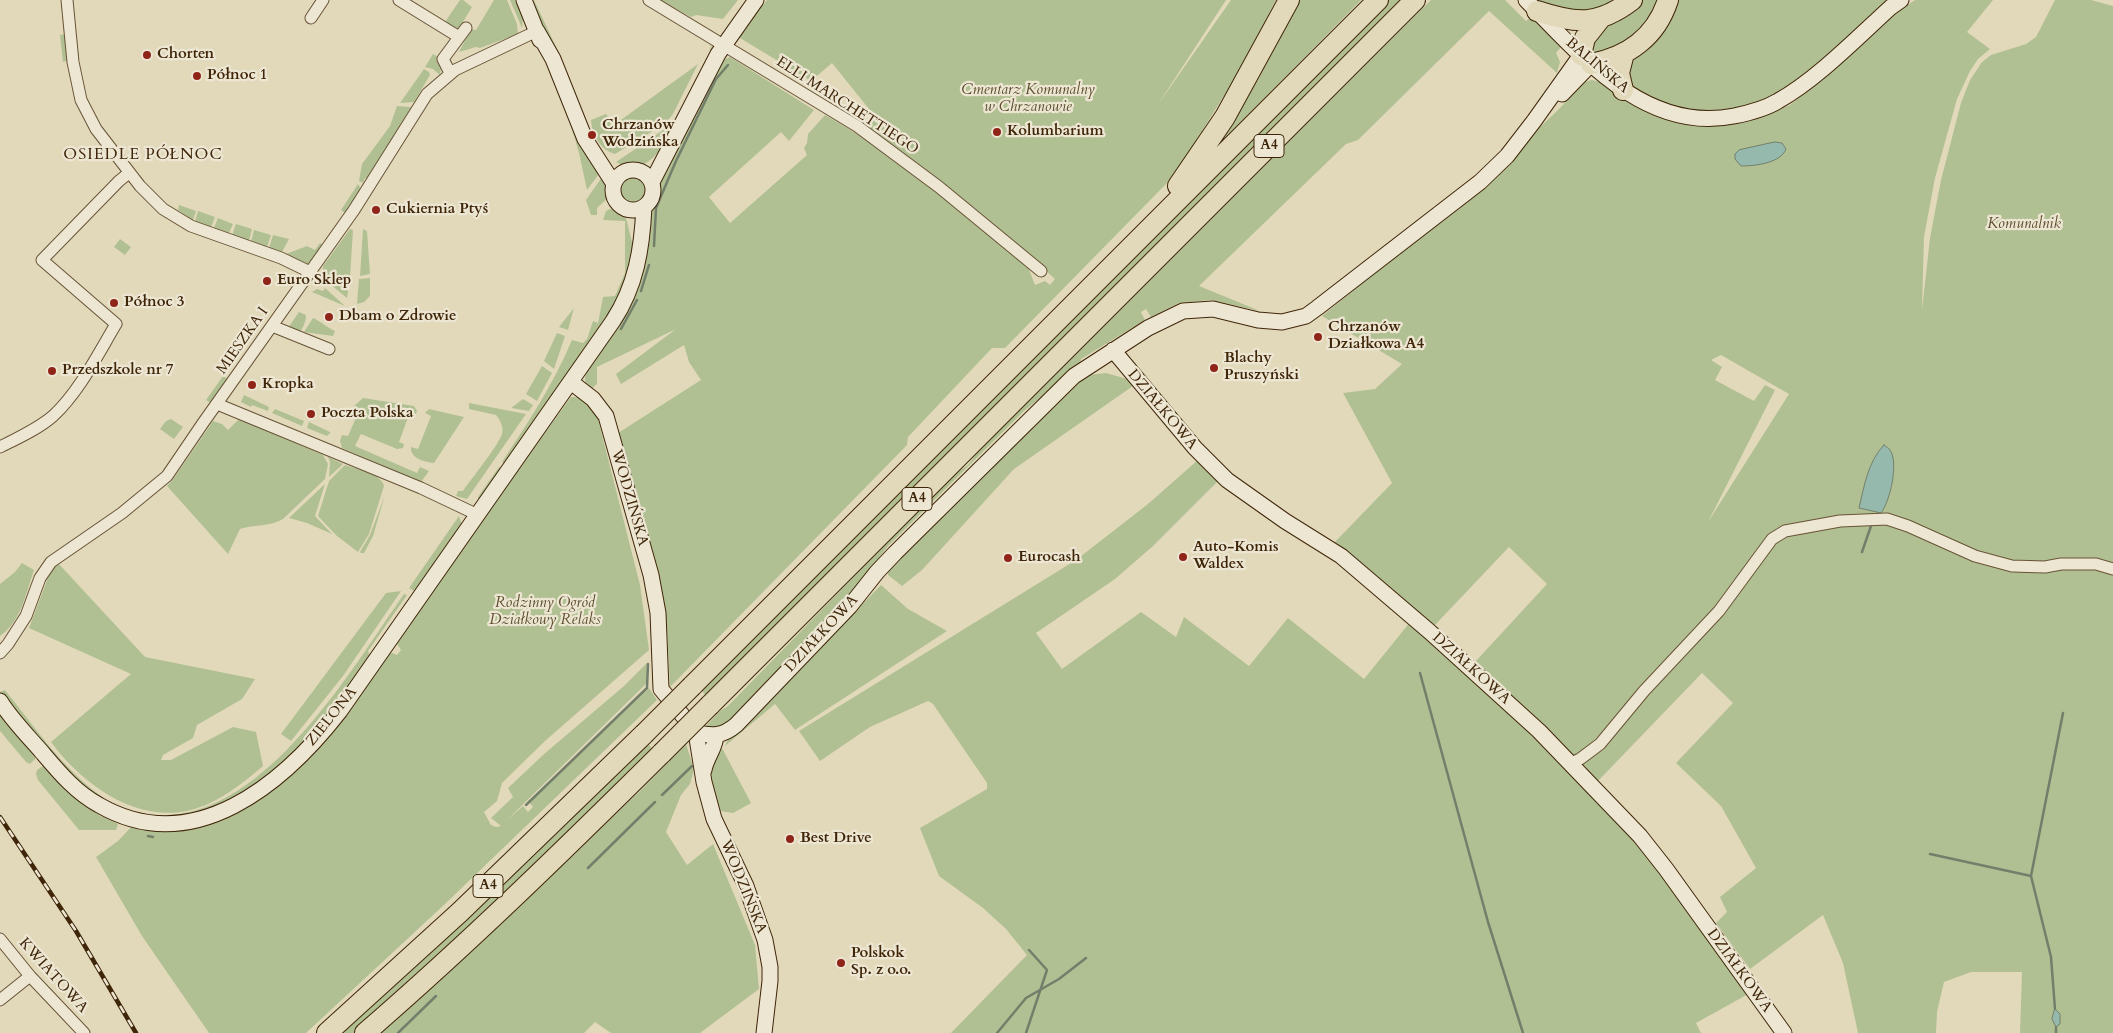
<!DOCTYPE html>
<meta charset="utf-8">
<style>
body{margin:0}
canvas{display:block;background:#e2d9bb}
</style>
<canvas width="2113" height="1033"></canvas>
<script>
const g = document.querySelector('canvas').getContext('2d');
g.lineJoin = 'round';
function paint(path, color) {
  g.fillStyle = color;
  g.fill(path, 'evenodd');
}
function stroke(path, color, width, dash) {
  g.strokeStyle = color;
  g.lineWidth = width;
  g.lineCap = dash ? 'butt' : 'round';
  g.setLineDash(dash || []);
  g.stroke(path);
}
function drawText(font, color, halo, rows, align = 'center') {
  g.font = font + ' Cardo,serif';
  g.lineWidth = 4.5;
  g.setLineDash([]);
  g.textBaseline = 'middle';
  g.strokeStyle = halo;
  g.fillStyle = color;
  for (const [text, x, y, turn = 0] of rows) {
    g.save();
    g.translate(x, y);
    g.rotate((+turn || 0) * Math.PI / 180);
    g.textAlign = isNaN(turn) ? turn : align;
    if (halo) g.strokeText(text, 0, 0);
    g.fillText(text, 0, 0);
    g.restore();
  }
}
const green = new Path2D(`
 M460,0H463L472,7L460,27L456,29L445,22Z
 M494,0H507L517,24L518,34L480,48L476,47L459,52L471,29L476,30Z
 M510,0H515L523,18L522,28Z
 M530,0H534L559,53L557,54Z
 M660,0H738L723,19L696,15L691,17Z
 M767,0H1226L1157,106L1231,0H1276L1240,70L1190,150L1167,183L1005,348H992L908,437L907,445L670,687L667,629L646,530L618,433L701,380L689,362L684,345L621,384L616,374L676,329L597,367V384L590,390C584,382 584,379 587,370L614,332L647,213L657,197V182L720,61L730,57L814,110L789,141L781,132L709,197L730,223L807,155L804,148L807,143L808,134L825,115C893,152 953,206 1014,254L1028,267L1035,285L1045,281L1050,285L1055,279L1013,241L863,125L873,114L832,63L811,81L740,38V33Z
 M1294,0H1361L1204,160Z
 M1386,0H1408L709,700L699,687Z
 M1431,0H1505L1526,21L1531,17L1561,47L1556,53L1560,62L1557,73L1489,11L1358,140L1346,144L1199,286L1260,311L1211,300L1179,303L1151,317L1146,309L1141,312L1145,320L1081,359L1080,365L1024,411L888,546L848,598L728,724L714,730L705,727L720,711L728,706L953,475L968,465L976,454L1010,418Z
 M1533,0H1624L1581,16Z
 M1639,0H1664L1632,44L1595,53L1586,50L1590,39Z
 M1675,0H1894L1819,65L1773,99L1719,115L1684,112L1655,101L1629,86L1628,61Z
 M1915,0H1993L1967,32L1990,49L1978,59L1970,71L1957,99L1935,178L1924,237L1922,310L1930,238L1941,180L1961,103L1970,80L1982,62L1991,55L2026,44L2036,37L2055,0H2091L2113,6V1033H2020L2022,972H1971L1944,982L1937,1012L1936,1033H1858L1843,963L1823,915L1750,969L1716,923L1727,912L1720,897L1756,868L1721,806L1676,763L1733,703L1702,673L1598,781L1581,762L1691,639L1577,758L1475,662L1547,584L1509,547L1435,625L1333,544L1392,483L1343,393L1375,389L1402,364L1322,316L1483,186L1496,178L1524,147L1536,131L1559,109L1584,82L1592,80L1603,83L1686,123L1722,126L1757,119L1790,105L1823,79L1897,12ZM1721,355L1789,394L1708,522L1775,390L1765,385L1754,401L1715,380L1722,367L1711,360Z
 M67,34L70,60L63,62L60,35Z
 M711,43L712,54C699,80 671,149 646,163C637,167 624,167 616,162L675,122L710,52Z
 M433,54L438,57L441,68L440,75L433,69L425,67Z
 M698,64L673,114L666,123L615,154C600,150 592,134 591,120L606,114L614,125Z
 M424,69L429,72L430,75L414,102L400,103Z
 M397,106L411,107L368,179L365,178L363,183L359,181L362,164L390,126Z
 M570,122L573,123L599,174L587,190L579,153Z
 M620 190a14 14 0 1 1 28 0a14 14 0 1 1-28 0Z
 M602,177L606,181L609,197L597,208V215H591L586,200Z
 M358,184L361,189L345,213L341,210Z
 M179,205L196,211L193,220L178,210Z
 M614,207L626,218L633,246L632,266L617,306L506,465L502,462C529,421 553,385 572,340L583,343L587,339L593,321L598,323L603,297L615,296L625,273V221L603,220L606,211Z
 M198,211L215,217L211,227L195,221Z
 M218,218L233,224L229,233L214,228Z
 M236,224L252,229L249,241L232,235Z
 M350,229L353,230L350,277H323V266Z
 M363,229L367,231L370,274L360,276Z
 M254,230L271,235L267,247L251,242Z
 M273,235L289,239L282,252L269,248Z
 M120,239L131,247L125,255L114,247Z
 M320,243L323,245L309,265L286,254L307,246L315,250Z
 M370,278V296L364,302L357,304L359,279Z
 M327,279H350L347,298L325,280Z
 M325,288L345,306L312,292L317,289L323,291Z
 M574,308L568,330L559,327Z
 M299,312L306,315C306,323 302,331 296,335L286,331Z
 M313,318C322,322 326,327 335,331L333,336L304,332Z
 M557,333L565,336L554,369L544,361Z
 M542,366L552,373L537,401L526,394Z
 M1106,373L1127,379L1133,386L1014,469L922,570L902,586L888,575V569L1080,380L1088,375Z
 M223,376L228,379L211,403L206,400Z
 M244,395L269,407L268,411L252,405L251,407L241,402Z
 M571,397C588,396 593,408 602,421L599,423L640,585L649,650L545,741L502,783L497,801L484,812L491,825L496,827L501,826L491,818L513,797L508,788L543,755L624,686L647,663V683L507,820L523,806L528,812L533,807L528,801L560,773L649,688L657,700L445,904L306,1033H209L142,936L96,857L118,841L133,825L256,800L386,654L392,653L397,655L401,650L397,644L427,600L425,598Z
 M363,398L414,406L417,411L416,414L410,412L399,442L404,444L403,448L397,449L361,434L355,446L417,473L420,467L429,471L421,482L342,448L340,441L342,435L348,436L358,413L354,410V406Z
 M523,399L533,405L529,411L511,408Z
 M469,403L526,414L467,499L456,496L458,491H463C471,479 498,446 502,434C504,427 500,420 496,415L469,409Z
 M275,409L304,421L302,426L272,413Z
 M429,409L464,417L434,463C424,462 410,458 411,447L418,449L431,416L425,413Z
 M171,419L183,427L174,439L160,429L166,421Z
 M239,419L323,455L328,464L325,479L283,519C270,527 255,524 240,529L228,554L167,486L172,481L213,421L222,424L228,430Z
 M309,422L330,432V433L327,436L307,428Z
 M328,457L343,464L329,477L330,462Z
 M1199,459L1219,480L1153,546L1115,579L1036,633L1062,669L1141,612L1176,637L1184,617L1249,666L1288,618L1364,679L1411,621L1491,694L1638,840L1750,993L1696,1023L1701,1033H951L1027,955L1006,929L983,908L939,876L920,828L987,789V783L933,704L928,701L870,727L820,761L799,731L1076,560L1148,504Z
 M345,465C356,469 382,474 384,486L369,534L358,552L337,536L318,516L329,481Z
 M499,467L503,470L478,502V497Z
 M325,484L315,516L332,534L307,523L289,518Z
 M385,495L373,536L364,553H361L360,552L370,535Z
 M459,516L462,525L416,592L409,588Z
 M22,563L34,570C26,593 21,622 0,636V584L15,572Z
 M58,563L145,657L255,679L242,699L197,725L193,738L163,755L161,760H171L233,727L256,732L263,766C242,784 218,803 191,810C136,824 82,784 51,742L131,674L29,628L49,575Z
 M881,585L908,609L947,631L795,730L775,704L725,746L728,739L749,724L762,707Z
 M401,591L343,676L291,741L281,734L386,593Z
 M404,594L407,595L368,651L371,659L310,739L244,796L191,818L143,816L100,799L71,777L0,694V692L5,690C33,725 61,766 98,794C111,805 129,811 146,814C258,831 350,671 404,594Z
 M0,713L34,750L36,758L30,764L26,762L0,731Z
 M645,741L656,752L356,1033H334Z
 M686,744L694,769L690,784L681,795L666,832L687,865L713,844L755,945L759,989L700,1033H611L595,1022L584,1033H380L619,808L637,794Z
 M722,748L751,803L733,813L720,811L710,773L711,762Z
 M43,766L51,770L99,815L118,824L116,830H79L38,780L36,774L37,770Z`);
const water = new Path2D(`
 M1775,142L1782,143L1786,149C1781,163 1755,166 1741,166L1735,159V154L1739,150Z
 M1884,445C1886,447 1889,448 1890,450C1899,463 1890,501 1881,513L1859,508C1864,487 1868,461 1884,445Z
 M2055,1009L2060,1014V1024L2056,1027L2052,1019Z`);
const stream = new Path2D(`
 M654,246L656,208L676,161L716,79L728,65
 M641,291L649,265
 M621,329L637,300
 M1862,552L1872,523
 M1420,673L1488,922L1523,1033
 M662,795L692,766
 M526,805L647,688L648,664
 M148,836L153,837
 M1930,854L2031,876
 M588,868L655,802
 M2055,1009L2051,957L2031,876L2063,713
 M398,1033L436,996
 M997,1033L1026,998L1059,979L1086,958
 M1026,1033L1047,970L1029,950
 M2056,1033V1027`);
const street = new Path2D(`
 M67,0L73,62L81,100L96,129L140,186L163,209L191,226L281,258L310,272
 M399,0L459,37
 M649,0L857,126L939,187L1041,271
 M311,18L323,0
 M450,73L443,59L466,28
 M272,326L329,349
 M217,404L421,488L478,515
 M0,447C18,438 38,429 53,416C79,392 98,354 116,324L42,260L119,181L129,173
 M0,653L8,644L26,616L40,578L51,562L122,513L167,476L203,423L354,210L427,94L455,70L537,31
 M1571,763L1580,759L1600,744L1644,691L1719,611L1772,539L1785,531L1840,521L1887,519L1908,526L1975,556L2012,566L2045,567L2061,564H2096L2113,569
 M0,939L30,976L84,1033
 M0,1000L30,976`);
const secondary = new Path2D(`
 M524,0L540,40
 M1526,0C1581,56 1646,134 1734,116C1749,113 1765,109 1778,101C1816,80 1858,37 1891,7L1901,0
 M537,31L553,59L585,139L614,184
 M1562,94L1591,64
 M613 190a20 20 0 1 1 40 0a20 20 0 1 1-40 0Z
 M652,182L718,54L756,0
 M1113,350L1195,448L1227,480L1285,521L1341,556L1430,632L1539,731L1640,836L1666,869L1784,1033
 M571,382L593,399L606,416L651,575L658,613L661,689L696,732L704,782L714,819L746,886L765,940L770,967V981L764,1033
 M0,701C11,719 27,735 41,751C58,771 75,792 99,805C194,860 284,783 340,711L613,321C636,286 642,249 644,207
 M696,732C712,737 723,736 736,725L850,606L877,572L895,553L1074,376L1148,328L1183,311L1213,309L1258,320L1282,322L1306,316L1317,308L1480,182L1507,156L1534,121L1581,55
 M704,770C706,758 716,747 716,735`);
const highway = new Path2D(`
 M1537,11C1576,24 1598,26 1632,0
 M1581,55L1585,38L1600,19
 M1591,64C1628,57 1656,37 1668,0
 M1623,90L1619,73L1624,53
 M1178,186L1225,117L1289,0
 M692,686L1378,0
 M710,705L1415,0
 M327,1033L460,912L644,734
 M365,1033C468,944 565,849 662,753`);
const rail = new Path2D(`
 M0,817L76,931L136,1033`);
const highwayBridge = new Path2D(`
 M644,734L692,686
 M662,753L710,705`);
const markers = [
 [147,55,5,"#8f2418"],
 [197,76,5,"#8f2418"],
 [997,132,5,"#8f2418"],
 [592,135,5,"#8f2418"],
 [376,210,5,"#8f2418"],
 [267,281,5,"#8f2418"],
 [114,303,5,"#8f2418"],
 [329,317,5,"#8f2418"],
 [1318,337,5,"#8f2418"],
 [1214,368,5,"#8f2418"],
 [52,371,5,"#8f2418"],
 [252,385,5,"#8f2418"],
 [311,414,5,"#8f2418"],
 [1183,557,5,"#8f2418"],
 [1008,558,5,"#8f2418"],
 [790,839,5,"#8f2418"],
 [841,963,5,"#8f2418"]
];
const shields = [
 [1269,146,30],
 [917,499,30],
 [488,886,30]
];
const shieldNames = [
 ["A4",1269,146],
 ["A4",917,499],
 ["A4",488,886]
];
const poiNames = [
 ["Chorten",157,55],
 ["Północ 1",207,76],
 ["Chrzanów",602,126],
 ["Wodzińska",602,143],
 ["Kolumbarium",1007,132],
 ["Cukiernia Ptyś",386,210],
 ["Euro Sklep",277,281],
 ["Północ 3",124,303],
 ["Dbam o Zdrowie",339,317],
 ["Chrzanów",1328,328],
 ["Działkowa A4",1328,345],
 ["Blachy",1224,359],
 ["Pruszyński",1224,376],
 ["Przedszkole nr 7",62,371],
 ["Kropka",262,385],
 ["Poczta Polska",321,414],
 ["Auto-Komis",1193,548],
 ["Waldex",1193,565],
 ["Eurocash",1018,558],
 ["Best Drive",800,839],
 ["Polskok",851,954],
 ["Sp. z o.o.",851,971]
];
const streetNames = [
 ["BALIŃSKA",1597,66,40],
 ["ELLI MARCHETTIEGO",847,106,33],
 ["MIESZKA I",243,341,-55],
 ["DZIAŁKOWA",1162,410,50],
 ["WODZIŃSKA",629,498,74],
 ["DZIAŁKOWA",822,634,-47],
 ["DZIAŁKOWA",1471,669,42],
 ["ZIELONA",332,717,-51],
 ["WODZIŃSKA",743,887,68],
 ["DZIAŁKOWA",1739,971,54],
 ["KWIATOWA",53,976,48]
];
const parkNames = [
 ["Cmentarz Komunalny",1028,91],
 ["w Chrzanowie",1028,108],
 ["Komunalnik",2024,225],
 ["Rodzinny Ogród",545,604],
 ["Działkowy Relaks",545,621]
];
const neighbourhoodNames = [
 ["OSIEDLE PÓŁNOC",143,155]
];
paint(green, '#b1c092');
paint(water, '#95baad');
stroke(water, '#737f6b', 1);
stroke(stream, '#737f6b', 2.5);
stroke(street, '#685336', 13);
stroke(secondary, '#402609', 17);
stroke(highway, '#402609', 22);
stroke(street, '#ece6d3', 11);
stroke(secondary, '#ece6d3', 15);
stroke(highway, '#e2d9bb', 20);
stroke(rail, '#402609', 4.5);
stroke(rail, '#ece6d3', 2.5, [8]);
stroke(highwayBridge, '#402609', 22, []);
stroke(highwayBridge, '#e2d9bb', 20);
for (const [x, y, r, color] of markers) {
  const dot = new Path2D();
  dot.arc(x, y, r, 0, 2 * Math.PI);
  g.fillStyle = color;
  g.fill(dot);
  stroke(dot, '#ece6d3', 2);
}
for (const [x, y, w] of shields) {
  const box = new Path2D();
  box.roundRect(x - w / 2, y - 11.5, w, 23, 4);
  g.fillStyle = '#ece6d3';
  g.fill(box);
  stroke(box, '#402609', 1);
}
drawText('bold 14px', '#402609', null, shieldNames);
drawText('bold 15px', '#402609', '#ece6d3', poiNames, 'left');
drawText('15px', '#402609', '#ece6d3', streetNames);
drawText('italic 15px', '#5c4c2b', '#ece6d3', parkNames);
g.letterSpacing = '1px';
drawText('16px', '#402609', '#ece6d3', neighbourhoodNames);
g.letterSpacing = '0px';
</script>
